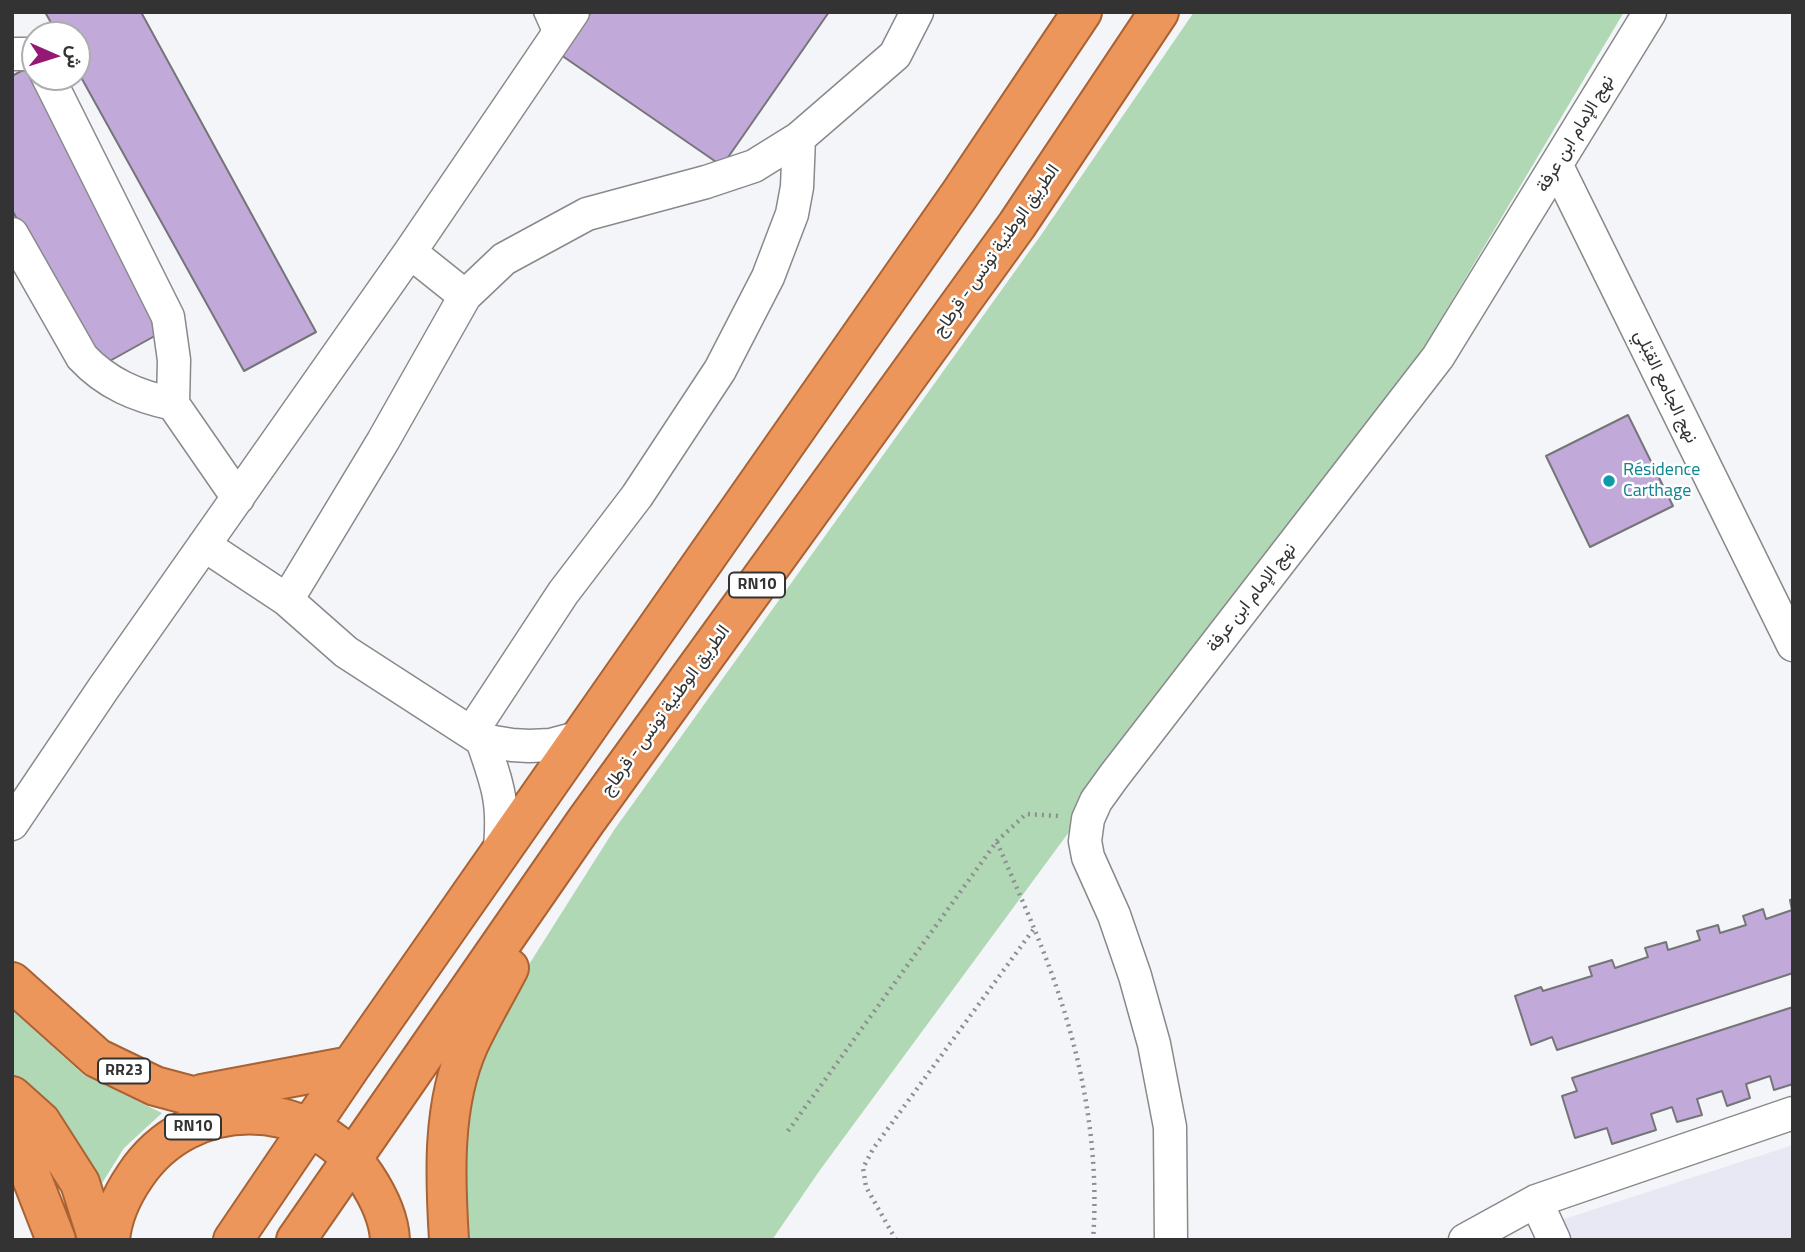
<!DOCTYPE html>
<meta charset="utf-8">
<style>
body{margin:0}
#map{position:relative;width:1805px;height:1252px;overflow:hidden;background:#f4f5f8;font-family:"Titillium Web",Vazirmatn,sans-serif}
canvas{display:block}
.frame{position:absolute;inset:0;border:14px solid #333334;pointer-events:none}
.north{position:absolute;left:21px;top:21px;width:70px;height:70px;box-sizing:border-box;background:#fff;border:2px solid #adadae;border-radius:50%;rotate:93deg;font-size:19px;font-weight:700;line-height:28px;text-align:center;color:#333334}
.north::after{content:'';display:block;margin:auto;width:24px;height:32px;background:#931975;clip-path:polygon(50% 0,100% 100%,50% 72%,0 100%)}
</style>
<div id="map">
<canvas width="1805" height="1252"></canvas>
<div class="frame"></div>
<div class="north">ش</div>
</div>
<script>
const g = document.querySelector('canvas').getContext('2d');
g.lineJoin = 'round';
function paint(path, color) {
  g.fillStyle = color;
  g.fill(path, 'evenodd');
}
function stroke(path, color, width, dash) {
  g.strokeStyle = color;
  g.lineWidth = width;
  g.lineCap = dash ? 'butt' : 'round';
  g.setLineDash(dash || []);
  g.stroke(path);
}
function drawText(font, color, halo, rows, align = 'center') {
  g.font = font + ' "Titillium Web",Vazirmatn,sans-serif';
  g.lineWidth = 5;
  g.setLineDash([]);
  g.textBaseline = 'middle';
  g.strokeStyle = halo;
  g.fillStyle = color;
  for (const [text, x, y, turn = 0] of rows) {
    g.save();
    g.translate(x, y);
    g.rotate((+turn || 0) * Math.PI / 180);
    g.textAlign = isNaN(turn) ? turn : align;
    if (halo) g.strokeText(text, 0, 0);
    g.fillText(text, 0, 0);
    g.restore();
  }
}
const built = new Path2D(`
 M1793,1145V1240H1572L1561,1220Z`);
const green = new Path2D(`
 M1194,12H1624L1416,361L820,1170L772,1240H459L447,1168L478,1045L614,830L1041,235Z
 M12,1010L84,1075L162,1113L124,1148L99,1188L53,1111L12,1074Z`);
const building = new Path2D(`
 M45,12H141L316,332L244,371L77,70V35H58Z
 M591,12H829L722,166L561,55Z
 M25,69L169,328L99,367L12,210V76Z
 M1628,415L1673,506L1590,547L1546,456Z
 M1793,899V973L1557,1050L1552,1037L1531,1045L1515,996L1541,987L1543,991L1592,976L1589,967L1612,960L1615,968L1648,957L1645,948L1666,942L1668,950L1700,940L1697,931L1718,925L1720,933L1746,925L1743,916L1763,909L1766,919L1792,910L1790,900Z
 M1793,1007V1084L1774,1090L1770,1076L1746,1084L1750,1098L1727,1106L1722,1091L1697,1099L1702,1115L1677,1122L1672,1107L1651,1114L1656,1130L1612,1144L1607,1128L1575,1138L1562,1096L1577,1091L1572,1078Z`);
const path = new Path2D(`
 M997,842C1019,894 1044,947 1061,1001C1086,1078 1099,1159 1093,1240
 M788,1131L997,841L1026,814L1059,816
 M896,1240L866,1187L863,1168L873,1149L1033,930`);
const service = new Path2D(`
 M542,12L554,39`);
const minor = new Path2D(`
 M12,54H30L35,58
 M48,77L168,317L174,360L173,404L238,498
 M1557,166L1793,645
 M12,234L82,357C107,384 137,396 173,404
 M410,252L465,296
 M204,545L287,600L346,652L482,740L512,745L529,746L551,745L581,737
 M287,600L383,441L465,296L504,259L587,214L706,182L754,166L799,138L895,55L917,12
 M471,733L563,593L637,496L720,370L768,277L792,214L797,187L799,138
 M482,740C499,788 505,805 499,857
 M12,824L103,689L410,252L573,12
 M1536,1201L1554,1240
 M1171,1240L1170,1127L1154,1044L1135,976L1114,915L1088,857L1085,841L1088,819L1096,801L1114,776L1438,357L1650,12
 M1465,1240L1536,1201L1793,1113`);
const trunk = new Path2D(`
 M12,982L97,1058L155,1086L245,1110
 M202,1094L351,1066
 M12,1096L41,1122L80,1183L98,1240
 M12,1140L24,1158L56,1240
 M110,1240C112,1217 122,1195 135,1176C189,1094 310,1094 365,1176C377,1194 389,1218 390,1240
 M233,1240L351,1066L960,194L1082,12
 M296,1240L586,821L1017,225L1159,12
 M449,1240C445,1176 442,1104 469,1044C481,1018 496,993 509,968`);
const markers = [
 [1609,481,7,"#0f9aa8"]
];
const shields = [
 [757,585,56],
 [124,1071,52],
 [193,1127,56]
];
const shieldNames = [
 ["RN10",757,585],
 ["RR23",124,1071],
 ["RN10",193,1127]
];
const streetNames = [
 ["نهج الإمام ابن عرفة",1576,134,-59],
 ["الطريق الوطنية تونس - قرطاج",997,251,-55],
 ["نهج الجامع القِبْلي",1665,387,64],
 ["نهج الإمام ابن عرفة",1252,598,-52],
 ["الطريق الوطنية تونس - قرطاج",666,711,-54]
];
const cultureNames = [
 ["Résidence",1623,471],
 ["Carthage",1623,492]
];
paint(built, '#e7e8f3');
paint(green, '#b1d8b4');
paint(building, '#c1a9da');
stroke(building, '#757477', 2);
stroke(service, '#89898c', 19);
stroke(minor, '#89898c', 35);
stroke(trunk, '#a96233', 42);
stroke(path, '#8e8e90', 4.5, [2, 5]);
stroke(service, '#fff', 16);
stroke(minor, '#fff', 32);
stroke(trunk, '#ec965c', 38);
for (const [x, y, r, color] of markers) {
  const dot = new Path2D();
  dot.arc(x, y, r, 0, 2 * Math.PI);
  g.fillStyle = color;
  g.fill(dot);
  stroke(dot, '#fff', 2.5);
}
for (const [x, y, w] of shields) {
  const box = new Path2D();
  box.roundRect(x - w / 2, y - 12.5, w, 25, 5);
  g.fillStyle = '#fff';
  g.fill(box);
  stroke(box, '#333334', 2);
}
drawText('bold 16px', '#333334', null, shieldNames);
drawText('18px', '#333334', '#fff', streetNames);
drawText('18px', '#0d838f', '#fff', cultureNames, 'left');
</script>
